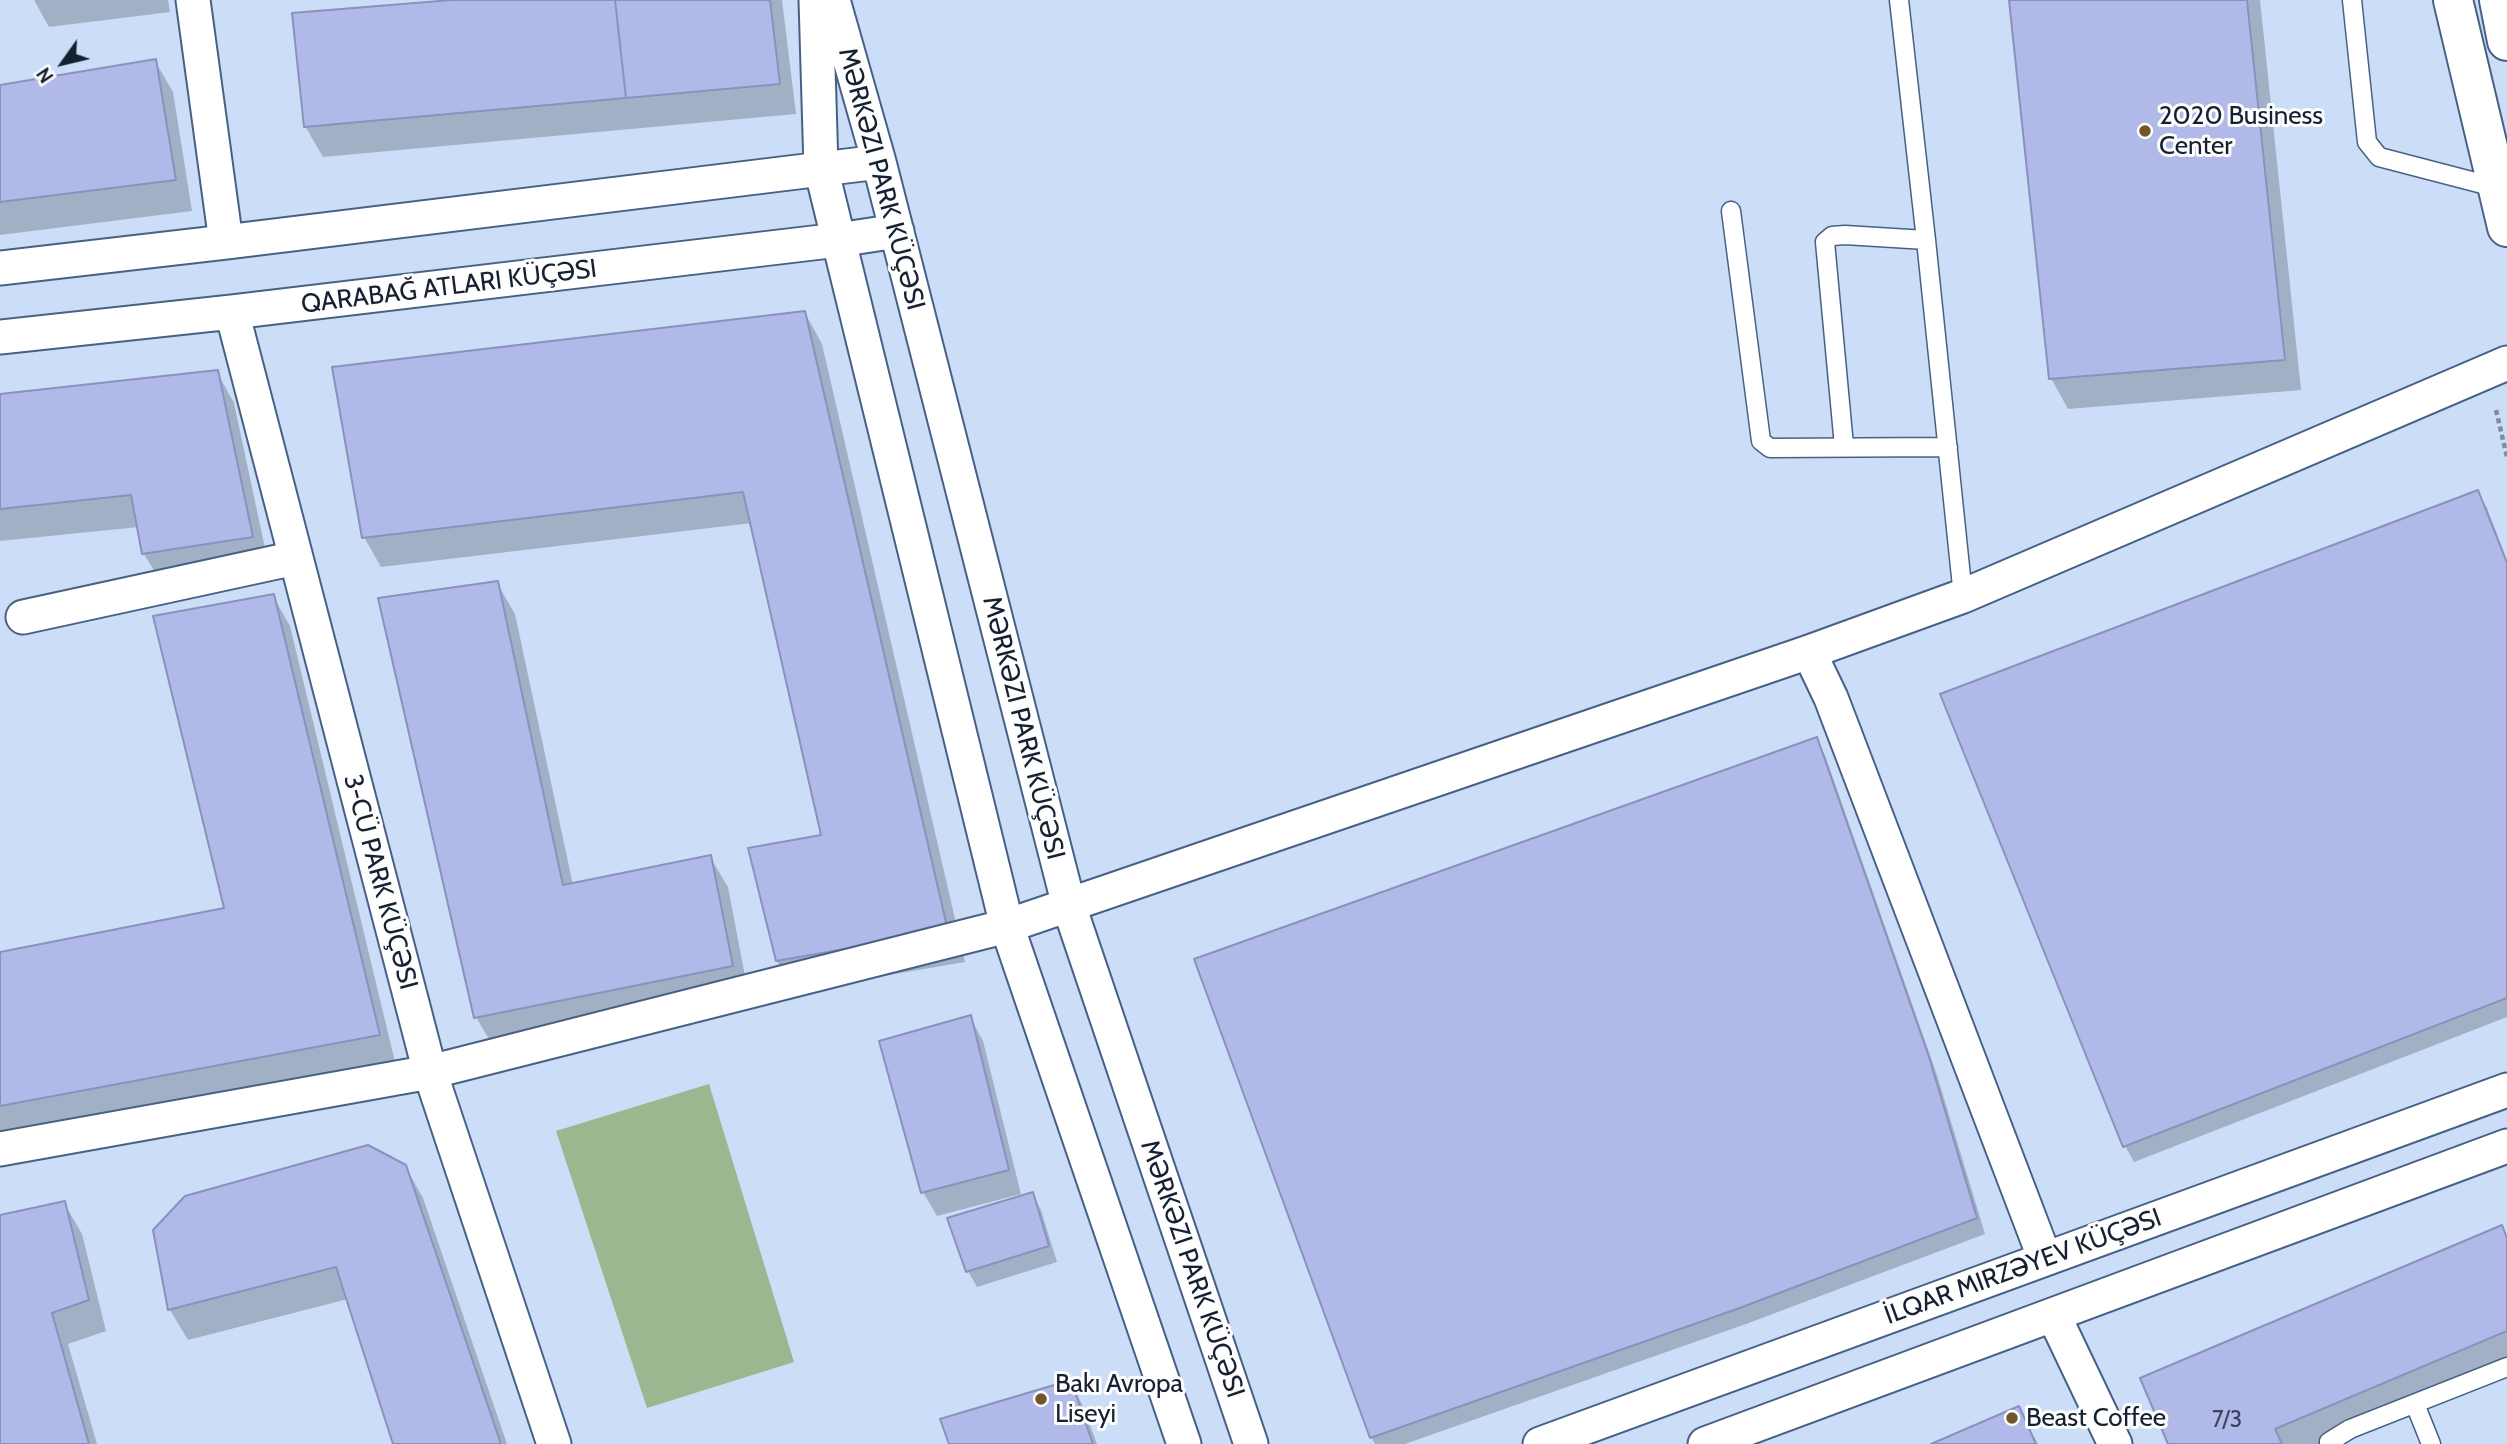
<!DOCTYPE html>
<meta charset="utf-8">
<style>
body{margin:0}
#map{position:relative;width:2507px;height:1444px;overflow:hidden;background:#cbddf7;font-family:Cabin,sans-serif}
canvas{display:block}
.north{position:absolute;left:28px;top:28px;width:70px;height:70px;-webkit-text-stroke:5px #fdfdfd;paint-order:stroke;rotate:236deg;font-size:19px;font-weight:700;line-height:28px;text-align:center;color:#152030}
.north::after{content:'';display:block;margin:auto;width:24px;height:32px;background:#152030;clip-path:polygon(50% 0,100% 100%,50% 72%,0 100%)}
</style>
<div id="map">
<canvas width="2507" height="1444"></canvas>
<div class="north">N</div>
</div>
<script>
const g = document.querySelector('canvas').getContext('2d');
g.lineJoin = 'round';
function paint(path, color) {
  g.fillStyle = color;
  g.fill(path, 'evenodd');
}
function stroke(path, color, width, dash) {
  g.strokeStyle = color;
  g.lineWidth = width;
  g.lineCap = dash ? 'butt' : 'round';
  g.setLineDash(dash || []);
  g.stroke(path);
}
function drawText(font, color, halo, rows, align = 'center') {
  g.font = font + ' Cabin,sans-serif';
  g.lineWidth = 6;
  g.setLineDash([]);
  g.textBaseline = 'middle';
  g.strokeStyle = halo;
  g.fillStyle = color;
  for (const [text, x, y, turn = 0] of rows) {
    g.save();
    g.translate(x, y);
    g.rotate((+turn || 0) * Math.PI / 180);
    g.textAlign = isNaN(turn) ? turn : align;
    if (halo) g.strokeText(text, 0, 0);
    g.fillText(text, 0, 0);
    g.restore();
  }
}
const green = new Path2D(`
 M709,1084L794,1362L647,1408L556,1131Z`);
const shadow = new Path2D(`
 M34,0H168L170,12L49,27Z
 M477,0H782L796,114L323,157L305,126Z
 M2011,0H2260L2301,390L2068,409L2051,378Z
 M155,61L173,92L192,211L0,235V86Z
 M805,313L822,344L965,962L795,991L777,961L823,836L752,523L381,567L364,537Z
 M217,372L234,403L269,567L162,584L144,554L139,527L0,541V396Z
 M2477,492L2487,508L2507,560V1017L2134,1162L2125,1146Z
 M497,583L515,614L573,885L710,857L728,887L749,997L494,1048L476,1017Z
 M273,596L290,626L396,1066L0,1140V954L226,910Z
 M1816,739L1825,755L1937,1075L1985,1234L1746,1324L1405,1444H1375L1371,1437Z
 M970,1017L983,1041L1021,1194L937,1216L923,1192Z
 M405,1166L423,1198L507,1444H395L348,1299L188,1340L170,1310L155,1230Z
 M1032,1194L1041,1210L1057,1262L977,1287L968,1271L949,1219Z
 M64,1203L82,1234L106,1331L68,1344L97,1444H0V1217Z
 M2501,1228L2507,1238V1368L2328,1444H2170Z
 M1070,1382L1083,1406L1097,1444H950Z
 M2018,1408L2038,1444H1935Z`);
const building = new Path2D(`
 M452,0H615L626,98L304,127L292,13Z
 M615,0H770L780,84L626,98Z
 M2009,0H2247L2285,360L2049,379Z
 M156,59L176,180L0,202V85Z
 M805,311L948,931L776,961L748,848L821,835L743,492L362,538L332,367Z
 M218,370L253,537L142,554L131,495L0,509V394Z
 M2478,490L2507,563V998L2123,1147L1940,694Z
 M498,581L563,885L711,855L733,966L474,1018L378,598Z
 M274,594L380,1035L0,1106V952L224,908L153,616Z
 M1817,737L1929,1057L1977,1218L1737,1309L1370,1438L1194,959Z
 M971,1015L1009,1170L921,1193L879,1041Z
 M368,1145L406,1165L501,1444H393L336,1267L168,1310L153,1230L185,1196Z
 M1033,1192L1049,1246L966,1272L947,1218Z
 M65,1201L89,1300L52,1313L89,1444H0V1215Z
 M2502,1225L2507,1238V1331L2275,1429L2282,1444H2168L2140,1378Z
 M1071,1380L1093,1444H949L940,1419Z
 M2019,1406L2036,1444H1931Z`);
const path = new Path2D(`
 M2496,410L2507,457`);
const service = new Path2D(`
 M1899,0L1926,240L1963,596
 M2352,0L2367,142L2379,157L2498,188
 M1731,211L1761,441L1770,448L1948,447
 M1844,446L1825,242L1832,236L1845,235L1926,240
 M2415,1404L2431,1444
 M2329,1444V1442L2350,1429L2507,1367`);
const minor = new Path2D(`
 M193,0L226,242
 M816,0L821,168L1007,926L1184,1444
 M833,0L879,162L1069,906L1251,1444
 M0,268L226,242L879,162
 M232,312L430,1072L554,1444
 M0,337L232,312L838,240L897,231
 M23,617L295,558
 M1809,652L1831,698L2045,1259
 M0,1149L430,1072L1007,926L1809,652L1963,596L2507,363
 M2054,1316L2115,1444
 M1540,1444L2507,1090
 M1705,1444L2507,1146`);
const tertiary = new Path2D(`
 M2453,0L2507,227
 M2499,0L2507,41`);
const markers = [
 [2145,131,7,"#725529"],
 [1041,1399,7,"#725529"],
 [2012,1418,7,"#725529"]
];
const numberNames = [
 ["7/3",2227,1420]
];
const poiNames = [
 ["2020 Business",2159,116],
 ["Center",2159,146],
 ["Bakı Avropa",1055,1384],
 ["Liseyi",1055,1414],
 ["Beast Coffee",2026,1418]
];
const streetNames = [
 ["MƏRKƏZI PARK KÜÇƏSI",881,179,75],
 ["QARABAĞ ATLARI KÜÇƏSI",449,287,-7],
 ["MƏRKƏZI PARK KÜÇƏSI",1023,728,76],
 ["3-CÜ PARK KÜÇƏSI",380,882,75],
 ["İLQAR MIRZƏYEV KÜÇƏSI",2023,1267,-20],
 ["MƏRKƏZI PARK KÜÇƏSI",1192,1269,71]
];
paint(green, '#9bb790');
paint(shadow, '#0003');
paint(building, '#b1b9e8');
stroke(building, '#8991bd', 2);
stroke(service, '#476186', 21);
stroke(minor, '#476186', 37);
stroke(tertiary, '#476186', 42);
stroke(path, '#7d8ca2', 4.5, [5, 3.5]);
stroke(service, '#fff', 18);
stroke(minor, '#fff', 33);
stroke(tertiary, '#fff', 38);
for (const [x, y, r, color] of markers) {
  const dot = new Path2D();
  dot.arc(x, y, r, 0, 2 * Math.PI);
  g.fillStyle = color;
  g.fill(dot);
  stroke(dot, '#fdfdfd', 2.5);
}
drawText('23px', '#3c465e', null, numberNames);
drawText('26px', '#152030', '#fdfdfd', poiNames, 'left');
drawText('26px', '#152030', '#fdfdfd', streetNames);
</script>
